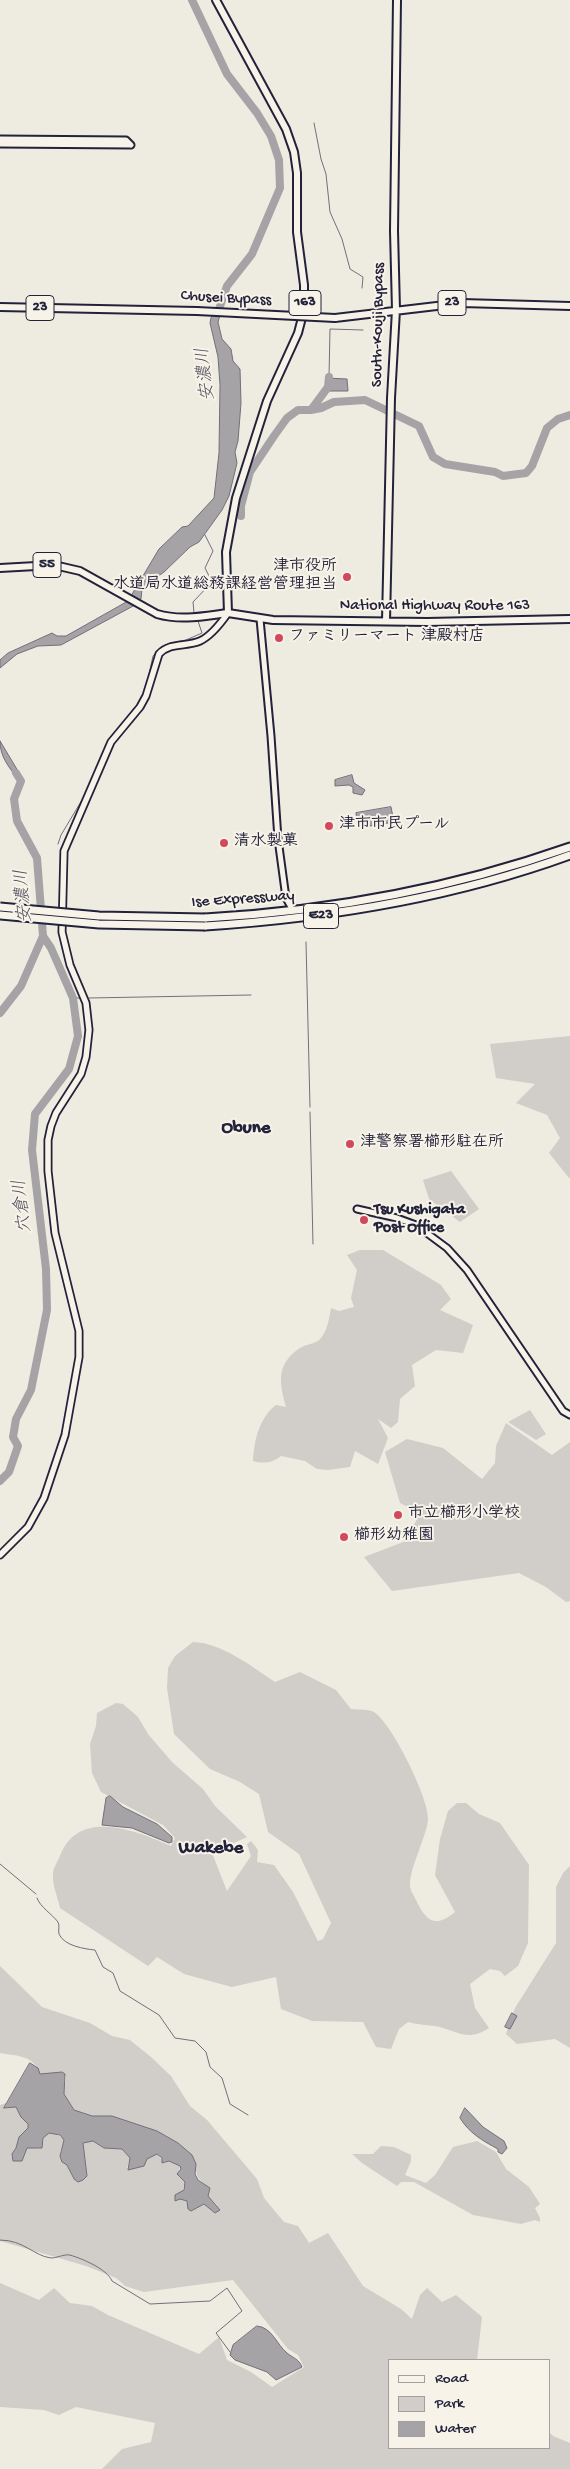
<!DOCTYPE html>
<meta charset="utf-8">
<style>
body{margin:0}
#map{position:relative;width:570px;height:2469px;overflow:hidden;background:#eeebe1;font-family:"Gochi Hand",sans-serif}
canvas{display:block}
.legend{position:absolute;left:388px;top:2359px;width:162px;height:90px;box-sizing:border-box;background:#f7f3e8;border:1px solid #a29fa3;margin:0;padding:6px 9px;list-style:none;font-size:15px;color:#22223b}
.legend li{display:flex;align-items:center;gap:10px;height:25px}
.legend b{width:25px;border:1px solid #a29fa3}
</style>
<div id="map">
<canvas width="570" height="2469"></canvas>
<ul class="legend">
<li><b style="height:6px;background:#f7f3e8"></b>Road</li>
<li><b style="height:14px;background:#d1cdc9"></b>Park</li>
<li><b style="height:14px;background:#a6a3a6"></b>Water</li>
</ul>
</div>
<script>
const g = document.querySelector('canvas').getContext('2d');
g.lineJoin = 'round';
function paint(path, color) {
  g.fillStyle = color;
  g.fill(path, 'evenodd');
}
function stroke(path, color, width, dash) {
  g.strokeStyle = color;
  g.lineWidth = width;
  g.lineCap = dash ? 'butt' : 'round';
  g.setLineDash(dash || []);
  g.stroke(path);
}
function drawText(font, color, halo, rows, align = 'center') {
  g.font = font + ' "Gochi Hand","Klee One",sans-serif';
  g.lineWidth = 4;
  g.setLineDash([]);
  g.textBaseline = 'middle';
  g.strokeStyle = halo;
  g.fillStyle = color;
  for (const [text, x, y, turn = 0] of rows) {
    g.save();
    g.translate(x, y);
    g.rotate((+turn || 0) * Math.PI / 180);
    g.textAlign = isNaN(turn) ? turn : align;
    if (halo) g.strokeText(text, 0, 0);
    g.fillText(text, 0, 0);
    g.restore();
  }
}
const green = new Path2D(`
 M570,1036V1178H569L549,1153L560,1138L547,1115L516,1103L535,1084L496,1078L490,1044Z
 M451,1171L479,1209L460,1222L429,1199L423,1180Z
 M360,1250H383L441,1285L451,1299L440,1310L473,1325L463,1353L436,1350L412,1365L415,1386L400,1399L398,1422L391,1428L378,1419L388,1438L378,1464L355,1451L350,1467L328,1470L317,1469L305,1461L281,1456C272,1463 264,1464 253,1461C254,1441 259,1418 276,1405L286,1407C279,1382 276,1364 300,1348C306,1344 317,1344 321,1338C328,1329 329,1319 331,1308L339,1311L354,1307L351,1298L357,1270L347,1255Z
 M530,1410L546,1434L536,1440L508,1422Z
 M506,1423L552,1455L570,1442V1601L566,1602L546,1587L519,1573L392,1591L364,1557L406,1541L420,1513L400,1503L385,1452L407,1439L443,1448L482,1479L495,1463L496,1446Z
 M193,1642C222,1643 251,1666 275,1682L300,1672L336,1690L351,1709C358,1710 369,1709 374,1712C391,1722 430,1800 428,1820C426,1838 409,1869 410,1886C410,1890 414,1896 416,1900C426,1922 436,1928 455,1912L435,1875L440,1839L448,1811L457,1803H466L479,1814L500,1823L529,1865L528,1943L518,1966L505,1976L500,1971L490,1969L470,1984L475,2008L489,2028C469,2041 460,2033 440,2027C429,2025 419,2025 408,2022L399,2029L391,2049L376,2047L363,2022L312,2021L281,2009L276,1977L232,1987L184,1974L157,1957L148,1966L60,1908C58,1898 52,1884 53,1874C53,1868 58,1861 60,1856C78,1807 138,1831 171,1846L175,1838L163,1825L101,1792L92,1773L90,1744L96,1726L97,1713L116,1703L123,1704L138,1717L148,1734L172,1762L203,1789L215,1806L247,1837L212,1853L227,1891L251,1856L247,1844L251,1841L258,1850L257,1862L274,1865L293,1892L318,1941L323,1939L331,1923L299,1854L268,1832L259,1794L240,1782L210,1769L174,1734L167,1688L168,1668L175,1656Z
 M570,1866V2048L555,2039L517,2044L506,2034L515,2008L556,1943V1887L563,1873Z
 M0,1966L42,2007L90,2023L112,2036L130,2040L151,2057L171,2076L190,2106L207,2120L257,2179L264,2198L284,2222L298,2226L309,2243L328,2233L363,2286L401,2309L412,2319L420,2295L427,2288L442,2302L456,2295L482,2317L477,2360H389V2448H549V2432L553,2436L570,2443V2469H102L122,2449L151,2442L155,2423L76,2407L59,2415L44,2410L0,2407V2283L39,2300L54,2288L70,2303L92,2306L108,2315L199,2354L219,2337L227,2360L251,2372L272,2387L304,2367L298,2355L288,2349L233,2280L144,2292L125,2286L116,2278L86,2266L0,2241V2105L6,2103L4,2108L16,2107L26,2120L28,2128L19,2137L16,2148L12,2154L24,2157L27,2148L31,2146L38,2149L43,2143L44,2135C52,2132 59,2134 64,2140L60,2152L62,2162L67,2164L73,2179L87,2176L83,2143L92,2141L104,2148L122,2149L130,2159L127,2168H136L147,2159L157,2154L164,2163L169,2161L180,2166L178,2176L185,2182L180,2199L187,2201L189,2205H207L215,2213L217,2205L208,2196L210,2188C199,2180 195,2177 196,2164L178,2143L157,2131L112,2116H92L74,2110L64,2094L66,2077L62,2072L40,2074C34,2055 17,2056 0,2053Z
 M477,2141L496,2152L506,2169L529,2187L540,2204L535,2208L540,2218V2222L535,2220L521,2224L473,2215L414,2182H401L397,2186L362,2163L352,2154H373L381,2146L394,2147L411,2155V2161L405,2175L426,2183L435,2175L453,2147Z`);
const water = new Path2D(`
 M225,298L218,322L222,339L231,349L233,361L240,369L241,403L238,441L235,452L237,463L229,496L222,510L199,542L190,547L164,572L146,585L142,589L141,599L135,605L61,645L38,646L17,654L0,668V660L8,653L52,633L57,636H66L128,601L159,549L182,527L188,526L214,498L219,453L220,385L218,357L210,323L211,318Z
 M326,378L347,379L348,391H327L324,397L321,395L326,385Z
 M0,741L24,781L18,780C9,766 0,758 0,741Z
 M352,775L354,783L365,790L362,795L353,793V787L349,785L335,786V780Z
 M391,807L394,822L358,828L356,813Z
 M110,1796L123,1807L157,1824L172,1837V1842L169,1843L132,1828L102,1825L106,1798Z
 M512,2013L517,2016L510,2029L505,2027Z
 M30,2063L38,2068L40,2074L62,2072L65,2074L64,2094L74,2110L92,2116H112L157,2131L178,2143L192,2155L196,2164L195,2174L198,2180L210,2188L208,2196L220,2210L215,2213L204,2204L191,2211L188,2209L187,2201L180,2199L175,2201V2195L184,2190L185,2182L177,2174L181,2169L180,2166L169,2161L162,2163V2158L157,2154L147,2159L144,2166L128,2170L130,2158L122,2149L104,2148L93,2141L83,2143L87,2176L83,2180L78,2182L74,2179L67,2165L62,2162L60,2156L64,2140L60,2135L49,2133L43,2138L42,2148H27L22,2161H13L12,2154L16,2148L19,2137L28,2128V2124L21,2117L16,2107L4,2108Z
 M465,2108L483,2127L504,2141L507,2148L502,2154L498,2152V2149C483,2141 469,2133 460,2118Z
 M257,2326C272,2327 277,2345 287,2353C293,2358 299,2359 302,2367L276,2380L267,2372L235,2360L230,2355L233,2345Z`);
const stream = new Path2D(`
 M314,123L321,159L326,174L330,212L342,239L350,269L363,277L362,288
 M329,377L330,329L363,330
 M194,613L193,602L212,582L205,568L213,551L205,535
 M146,688L153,656L160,648L170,643L186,640L202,633L198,621
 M100,761L110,739L140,701
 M58,844L61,835L85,795
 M306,942L310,1107
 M73,998H80
 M89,998L251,995
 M310,1112L313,1244
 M0,1864L36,1894
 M37,1898C40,1907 52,1914 58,1922C60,1926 58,1930 59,1934C64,1946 85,1949 95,1950L103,1967L113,1973L120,1991L159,2015L175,2038L195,2041L206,2052L210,2067L222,2078L230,2104L248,2115
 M0,2240C24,2240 34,2256 51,2258C57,2258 64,2254 70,2255C83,2259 107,2269 112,2281L150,2304L210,2301L227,2288L242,2311L216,2333L230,2352`);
const river = new Path2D(`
 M192,0L227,74L257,113L271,136L279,160L280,188L252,254L227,286L218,312
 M311,410L321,408L334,402L365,400L419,426L433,457L445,464L495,472L503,476L526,473L532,466L547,428L558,419L570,415
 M241,516V506L250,472L274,436L287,418L298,410H311L328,387L329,377
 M0,1013L21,986L43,936L37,858L17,821L14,799L21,781L16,773
 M0,1481L9,1472L18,1446L13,1437L16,1419L31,1390L47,1310L46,1269L32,1150L35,1114L69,1069L78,1036L73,998L51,948L43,936`);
const tertiary = new Path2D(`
 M0,139L126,140L131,145
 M0,144L131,145
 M260,619L271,736L278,839L286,898L291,907
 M357,1209L397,1218L416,1225L447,1248L467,1270L563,1411L570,1415`);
const secondary = new Path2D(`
 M0,1555L28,1527L44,1498L65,1435L79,1357V1331L55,1233L48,1171V1140L51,1126L56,1113L81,1074L86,1057L89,1030L86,1003L70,965L62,932L64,851L111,742L140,707L146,696L159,654C170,642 186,647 200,641C211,636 221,623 228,613`);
const primary = new Path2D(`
 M0,568L54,565L80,571L157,614C181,621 204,616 228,613`);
const trunk = new Path2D(`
 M216,0L286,129L294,152L297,173V232L304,285V310L298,333L267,401L236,498L226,552L228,613L273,620L427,622L570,619
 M0,307L197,311
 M335,318L462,303L570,306
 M386,621L391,398L396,310L394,231L397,0`);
const motorway = new Path2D(`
 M205,918C330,911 451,889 570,847
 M205,926C330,918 452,898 570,855`);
const trunkBridge = new Path2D(`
 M197,311L335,318`);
const motorwayBridge = new Path2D(`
 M0,907L99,916L205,918
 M0,915L99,924L205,926`);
const markers = [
 [347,577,5,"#d1495b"],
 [279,638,5,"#d1495b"],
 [329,826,5,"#d1495b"],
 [224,843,5,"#d1495b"],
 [350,1144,5,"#d1495b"],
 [364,1220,5,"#d1495b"],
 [398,1515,5,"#d1495b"],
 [344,1537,5,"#d1495b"]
];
const shields = [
 [305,303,32],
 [452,303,28],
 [40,308,28],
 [47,565,28],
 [321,916,35]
];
const shieldNames = [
 ["163",305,303],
 ["23",452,303],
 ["23",40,308],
 ["55",47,565],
 ["E23",321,916]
];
const streetNames = [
 ["Chusei Bypass",226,299,3],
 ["South-Kouji Bypass",379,325,-89],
 ["National Highway Route 163",435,607],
 ["Ise Expressway",243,900,-4]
];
const poiNames = [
 ["津市役所",337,568,"right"],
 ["水道局水道総務課経営管理担当",337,586,"right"],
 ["ファミリーマート 津殿村店",289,638],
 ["津市市民プール",339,826],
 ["清水製菓",234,843],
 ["津警察署櫛形駐在所",360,1144],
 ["Tsu Kushigata",374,1211],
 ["Post Office",374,1229],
 ["市立櫛形小学校",408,1515],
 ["櫛形幼稚園",354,1537]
];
const waterNames = [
 ["安濃川",207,374,-97],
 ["安濃川",25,896,-95],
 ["穴倉川",24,1206,-97]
];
const quarterNames = [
 ["Obune",246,1129],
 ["Wakebe",211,1849]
];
paint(green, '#d1cdc9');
paint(water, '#a6a3a6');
stroke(water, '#716f7b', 1);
stroke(stream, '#716f7b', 1);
stroke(river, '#a6a3a6', 8);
stroke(tertiary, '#22223b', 9);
stroke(secondary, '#22223b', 9);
stroke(primary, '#22223b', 10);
stroke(trunk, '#22223b', 10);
stroke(motorway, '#22223b', 11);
stroke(tertiary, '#f7f3e8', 5);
stroke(secondary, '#f7f3e8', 5.5);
stroke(primary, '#f7f3e8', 6);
stroke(trunk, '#f7f3e8', 6);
stroke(motorway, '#f7f3e8', 7);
stroke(trunkBridge, '#22223b', 10, []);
stroke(motorwayBridge, '#22223b', 11, []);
stroke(trunkBridge, '#f7f3e8', 6);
stroke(motorwayBridge, '#f7f3e8', 7);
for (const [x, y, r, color] of markers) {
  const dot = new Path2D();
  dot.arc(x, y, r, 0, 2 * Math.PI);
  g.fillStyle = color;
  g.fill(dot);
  stroke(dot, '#f7f3e8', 2);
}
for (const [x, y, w] of shields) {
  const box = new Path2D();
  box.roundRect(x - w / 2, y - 12.5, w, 25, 4);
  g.fillStyle = '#f7f3e8';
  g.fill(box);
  stroke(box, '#22223b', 1);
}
drawText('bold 15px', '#22223b', null, shieldNames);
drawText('16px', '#22223b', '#f7f3e8', streetNames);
drawText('bold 16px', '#22223b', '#f7f3e8', poiNames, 'left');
drawText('italic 18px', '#504f60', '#f7f3e8', waterNames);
drawText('bold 19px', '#22223b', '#f7f3e8', quarterNames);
</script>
